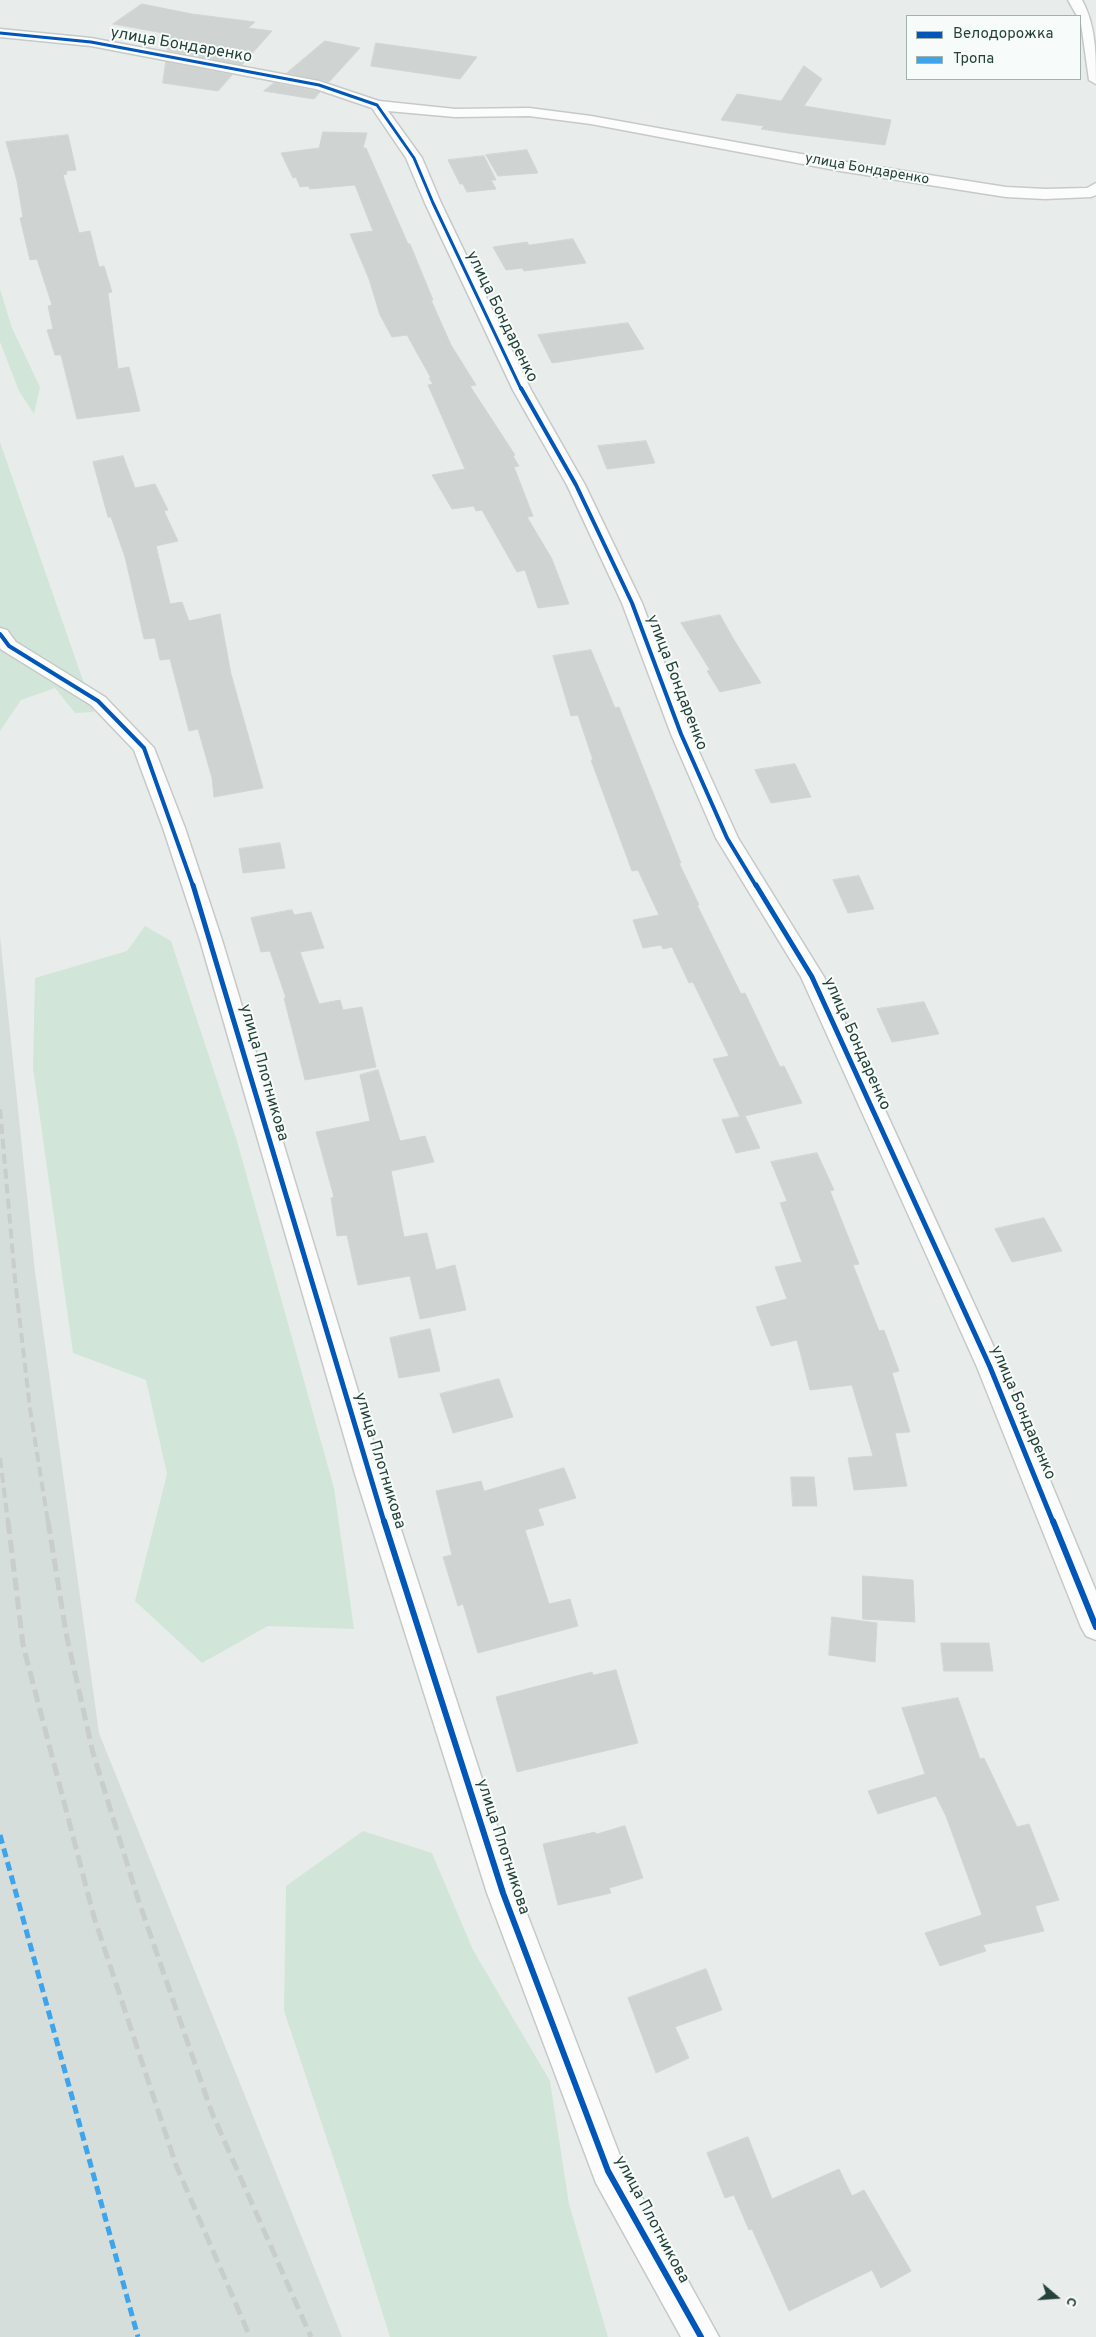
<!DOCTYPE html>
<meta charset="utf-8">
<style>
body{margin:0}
#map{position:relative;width:1096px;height:2337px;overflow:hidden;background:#e8edeb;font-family:Overpass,sans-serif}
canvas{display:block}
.legend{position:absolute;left:906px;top:15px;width:175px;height:65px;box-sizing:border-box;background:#f7fbf9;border:1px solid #a3b1ad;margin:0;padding:6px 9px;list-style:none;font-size:15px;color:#24423a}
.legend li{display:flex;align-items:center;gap:10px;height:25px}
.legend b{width:25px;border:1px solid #a3b1ad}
.north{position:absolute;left:1031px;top:2272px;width:50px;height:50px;-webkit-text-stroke:4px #f7fbf9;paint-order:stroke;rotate:108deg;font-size:14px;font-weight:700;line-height:20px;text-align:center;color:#24423a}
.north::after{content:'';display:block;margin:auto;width:18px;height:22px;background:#24423a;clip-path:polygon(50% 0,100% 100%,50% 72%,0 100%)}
</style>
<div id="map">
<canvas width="1096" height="2337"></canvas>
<ul class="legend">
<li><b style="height:6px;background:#0057b8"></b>Велодорожка</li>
<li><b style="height:6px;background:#3ea4ec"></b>Тропа</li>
</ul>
<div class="north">С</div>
</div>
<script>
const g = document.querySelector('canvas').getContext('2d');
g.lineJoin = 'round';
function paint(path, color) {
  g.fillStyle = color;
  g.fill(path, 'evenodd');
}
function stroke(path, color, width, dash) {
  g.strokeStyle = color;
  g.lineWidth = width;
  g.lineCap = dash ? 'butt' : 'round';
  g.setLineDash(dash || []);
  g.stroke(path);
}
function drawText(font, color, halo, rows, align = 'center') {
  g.font = font + ' Overpass,sans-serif';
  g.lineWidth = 4;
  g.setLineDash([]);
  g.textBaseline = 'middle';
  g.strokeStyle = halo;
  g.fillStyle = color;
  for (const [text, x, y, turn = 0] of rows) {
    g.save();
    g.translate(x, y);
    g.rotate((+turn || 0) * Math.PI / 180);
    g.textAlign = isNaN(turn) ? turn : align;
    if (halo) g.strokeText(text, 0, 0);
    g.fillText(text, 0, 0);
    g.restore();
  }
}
const built = new Path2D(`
 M0,936L35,1272L99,1733L342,2337H0Z`);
const green = new Path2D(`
 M0,289L12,328L40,387L34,414L19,391L0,342Z
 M0,442L94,712L75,713L55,688L21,700L0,731Z
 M145,926L171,941L237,1141L334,1488L354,1629L268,1626L202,1663L135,1601L167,1474L146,1380L73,1353L33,1068L35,978L127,951Z
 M363,1831L432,1853L473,1950L550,2081L569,2204L608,2337H390L345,2193L284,2011L286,1886Z`);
const building = new Path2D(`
 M142,4L192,14L255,22L248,28L272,31L242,65L167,50L169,34L113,24Z
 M325,41L360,48L329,82L287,73Z
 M376,43L477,57L460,79L371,66Z
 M166,62L232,75L218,91L163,83Z
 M804,66L822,79L804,106L891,120L885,145L787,133L761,129L764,126L721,120L737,94L781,101Z
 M274,83L316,91L320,92L314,99L264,91Z
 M323,132L367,133L363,148H366L408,244H410L433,300H431L451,345L476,385L470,386L515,455L513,456L519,466L514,467L533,516L527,517L552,559L569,604L538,608L525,570L517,572L482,510L476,511L474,506L452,509L432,475L465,469L428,385L433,384L429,378H431L407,335L392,337L380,315L369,279L350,234L373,231L355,185L310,189L308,186L300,187L296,177L293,178L281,153L319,148Z
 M68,135L76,170L66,171L67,174L63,175L79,233L90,231L99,267L104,266L112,292L108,293L118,369L129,367L140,411L77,419L61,355H55L47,330L53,329L48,306L52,305L37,259L30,260L20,218L23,217L17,181L6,142Z
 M527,150L538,173L498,176L486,155Z
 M484,156L496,180H491L496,189L467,192L463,184H460L448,160Z
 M573,239L586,263L524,271L522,268L506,270L493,247L527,242L529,245Z
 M628,323L644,349L552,363L538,335Z
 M646,441L655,463L607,469L598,446Z
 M123,456L135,488L155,484L168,510L164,511L178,541L156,546L170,604L182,602L189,621L220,614L231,674L263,788L214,797L212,778L198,729L189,731L170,659L160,660L155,638L144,639L125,557L111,517H108L93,462Z
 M720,615L734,640L761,683L720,692L707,671L710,670L681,623Z
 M591,650L615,708L619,707L681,863H679L699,905H697L741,994L745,993L780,1067L784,1066L802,1103L740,1117L713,1059L729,1056L693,982L689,983L672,947L663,949L661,945L643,948L633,920L659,915L638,870L632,871L591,760H593L578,715L571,716L553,656Z
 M795,764L811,797L771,803L755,770Z
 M280,843L285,868L243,873L239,849Z
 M859,876L874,909L848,913L833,880Z
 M292,910L294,915L311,912L324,948L300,952L319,1004L340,1000L343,1010L362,1007L376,1067L305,1080L284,998H286L270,951L261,952L251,918Z
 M924,1002L939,1034L892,1042L877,1009Z
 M378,1070L400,1141L425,1136L434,1162L391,1171L404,1237L427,1233L436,1270L455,1265L466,1310L420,1319L410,1276L358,1285L347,1235L337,1236L331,1198L334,1197L316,1132L370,1121L360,1075Z
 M745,1116L760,1148L736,1153L722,1120Z
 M817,1153L834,1190L830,1191L859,1264L853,1265L879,1331L884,1330L899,1371L892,1373L910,1432L895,1433L907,1486L854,1490L848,1458L873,1456L852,1385L810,1390L797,1340L771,1346L756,1307L787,1299L775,1267L802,1262L780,1203L787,1201L771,1162Z
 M1044,1218L1062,1251L1012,1262L995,1229Z
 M430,1329L440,1371L399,1378L390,1338Z
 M499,1379L513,1417L453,1433L440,1394Z
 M564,1468L576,1498L538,1509L544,1525L525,1530L549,1604L570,1599L578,1626L478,1653L463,1604L458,1606L443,1557L452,1555L436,1491L481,1481L484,1491Z
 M791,1477H814L817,1506H793Z
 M863,1576L913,1580L915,1622L863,1619Z
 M832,1617L877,1623L875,1662L829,1655Z
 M941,1643H989L993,1671H944Z
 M616,1670L638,1743L517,1772L496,1697L592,1672L593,1675Z
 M958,1698L980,1759L984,1758L1017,1827L1029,1824L1059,1900L1035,1906L1044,1931L983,1945L986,1951L940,1966L925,1933L982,1915L946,1816L936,1796L878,1814L868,1791L925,1774L902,1708Z
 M625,1826L643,1878L609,1888L611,1893L558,1905L543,1844L595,1832L596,1834Z
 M706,1969L722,2010L675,2027L689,2058L656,2073L628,1998Z
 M748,2137L772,2199L839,2169L852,2196L864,2190L911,2271L881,2288L872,2270L789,2311L752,2229L749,2230L734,2195L725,2198L707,2153Z`);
const minor = new Path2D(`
 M1068,0H1082C1096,26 1096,54 1096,84L1089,80L1080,16H1077Z
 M0,29L91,38L319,81L379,101L455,109L529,108L591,116L840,161L1006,187L1045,189L1087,188L1096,183V195L1091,197L1045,199L1006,197L840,171L591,124L529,116L455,117L388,111L422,158L441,203L531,390L585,485L642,603L691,734L738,838L824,977L1003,1367L1096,1591V1640L1086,1636L1081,1627L977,1367L801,977L716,838L671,734L622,603L567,485L513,390L425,203L406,158L372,108L316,89L91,46L0,37Z
 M0,628L7,630L16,642L105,697L154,748L185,828L222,940L383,1474L519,1893L622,2161L719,2337H681L596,2183L487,1893L355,1474L200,940L163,828L134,750L91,705L2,650L0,648Z`);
const railFar1 = new Path2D(`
 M0,1109L15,1279L30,1409L48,1522
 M0,1458L8,1522`);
const rail = new Path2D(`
 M8,1521L23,1645L94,1917L176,2165L250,2337
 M48,1521L66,1633L93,1753L138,1899L212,2113L311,2337`);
const quiet = new Path2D(`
 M0,1835L138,2337`);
const cyclewayFar3 = new Path2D(`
 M0,33L91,42L319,85L377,105L414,158L433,203L521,389`);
const cyclewayFar2 = new Path2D(`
 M521,388L576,485L632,603L681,734L727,838L756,886
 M0,634L9,646L98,701L144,748L193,886`);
const cyclewayFar1 = new Path2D(`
 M193,885L384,1522
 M756,885L812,977L990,1367L1053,1522`);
const cycleway = new Path2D(`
 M384,1521L503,1893L608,2171L701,2337
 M1053,1521L1096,1627`);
const farStreetnames = [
 ["улица Бондаренко",867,170,10]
];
const streetNames = [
 ["улица Бондаренко",181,46,10],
 ["улица Бондаренко",501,317,64],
 ["улица Бондаренко",676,683,69],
 ["улица Бондаренко",856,1044,66],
 ["улица Плотникова",263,1073,74],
 ["улица Бондаренко",1022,1413,67],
 ["улица Плотникова",379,1461,73],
 ["улица Плотникова",502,1847,72],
 ["улица Плотникова",651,2220,62]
];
paint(built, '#d6dedb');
paint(green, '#d1e6d8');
paint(building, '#cfd4d2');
stroke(building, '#d1d6d4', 1);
stroke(minor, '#c5cac8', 3);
paint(minor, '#fcfcfc');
stroke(railFar1, '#c9cdcc', 4, [10, 5]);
stroke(rail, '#c9cdcc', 5, [13, 6]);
stroke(quiet, '#3ea4ec', 5, [9, 5]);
stroke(cyclewayFar3, '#0057b8', 3);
stroke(cyclewayFar2, '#0057b8', 4);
stroke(cyclewayFar1, '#0057b8', 5);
stroke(cycleway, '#0057b8', 6);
drawText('14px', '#24423a', '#f7fbf9', farStreetnames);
drawText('16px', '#24423a', '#f7fbf9', streetNames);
</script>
